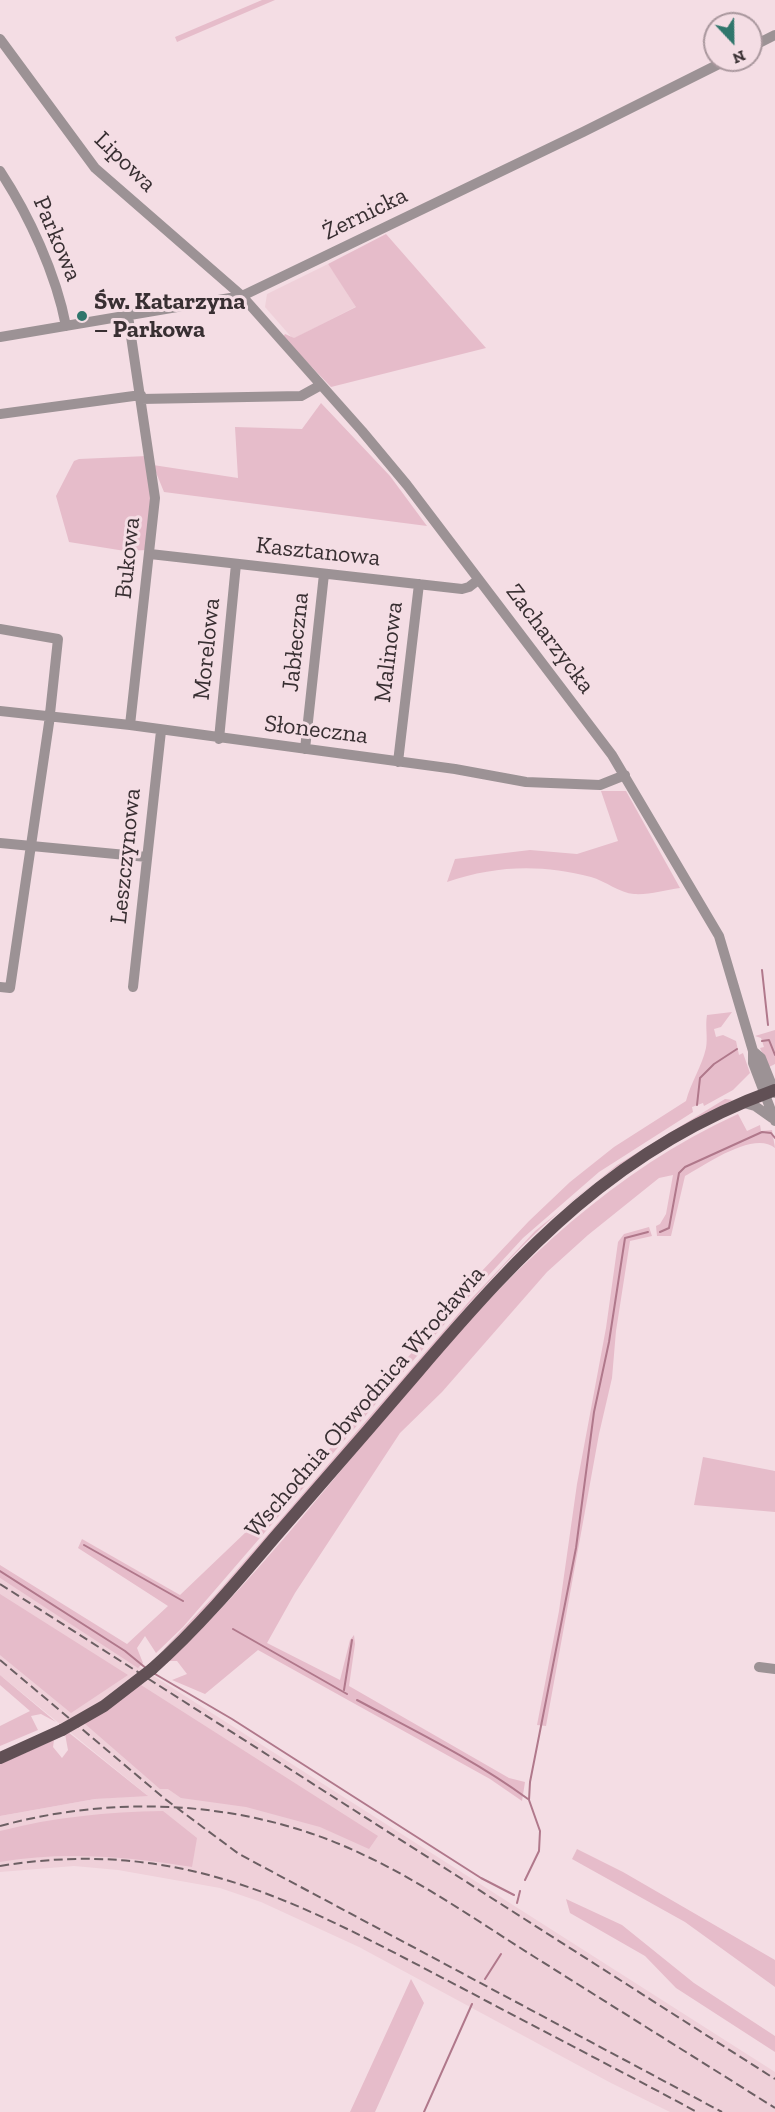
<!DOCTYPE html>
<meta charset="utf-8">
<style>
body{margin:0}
#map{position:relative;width:775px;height:2112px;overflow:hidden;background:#f4dde4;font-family:"Zilla Slab",serif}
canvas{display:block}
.north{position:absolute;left:703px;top:12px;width:60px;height:60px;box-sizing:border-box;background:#f4dde4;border:2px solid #a9979d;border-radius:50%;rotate:158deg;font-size:16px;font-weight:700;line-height:24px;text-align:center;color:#382f32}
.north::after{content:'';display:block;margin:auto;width:21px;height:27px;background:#30766c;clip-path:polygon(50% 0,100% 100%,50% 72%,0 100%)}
</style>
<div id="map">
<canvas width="775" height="2112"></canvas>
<div class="north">N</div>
</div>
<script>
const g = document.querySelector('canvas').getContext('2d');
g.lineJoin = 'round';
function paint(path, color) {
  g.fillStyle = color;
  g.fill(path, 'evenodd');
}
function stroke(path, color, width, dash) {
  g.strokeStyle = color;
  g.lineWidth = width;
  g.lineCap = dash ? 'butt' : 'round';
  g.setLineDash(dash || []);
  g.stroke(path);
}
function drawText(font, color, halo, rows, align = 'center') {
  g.font = font + ' "Zilla Slab",serif';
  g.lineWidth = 6;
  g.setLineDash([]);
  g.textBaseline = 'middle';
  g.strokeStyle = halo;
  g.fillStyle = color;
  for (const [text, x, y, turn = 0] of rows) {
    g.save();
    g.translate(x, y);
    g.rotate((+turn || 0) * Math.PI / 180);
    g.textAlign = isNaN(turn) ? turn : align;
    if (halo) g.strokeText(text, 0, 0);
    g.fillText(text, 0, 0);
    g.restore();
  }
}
const built = new Path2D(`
 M328,264L357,306L293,339L265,307L267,294Z
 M0,1578L775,2072V2112H670L611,2083L359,1947L261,1902L220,1888L118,1870L74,1866L0,1872V1816L95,1799L147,1795L0,1675Z`);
const green = new Path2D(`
 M262,0H275L177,42L175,37Z
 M386,234L486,348L331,387L283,337L285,334L294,338L356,307L328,264Z
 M321,403L390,476L427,526L164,492L153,465L238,478L235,427L302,429Z
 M147,456L152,502L147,550L125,551L69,542L56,496L74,461L79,459Z
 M601,791H626L680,888C665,890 649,895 634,894C620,893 605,881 591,877C542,864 496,865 447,882L455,859L530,850L577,854L618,841Z
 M732,1012L721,1027L714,1029L716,1037L723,1035L736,1041L739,1055L743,1053L750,1073L733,1090L704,1106L703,1103L692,1107L693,1112L599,1172L523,1238L455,1312L183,1627L156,1653L145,1636L137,1648L143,1663L138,1668L0,1578V1565L127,1644L168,1606L78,1548L82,1539L180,1595L314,1467L480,1273L529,1221L570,1182L614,1147L686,1101C691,1082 702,1066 706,1048C708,1037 705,1026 707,1015Z
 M775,1030V1064L769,1067L760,1048L764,1047L761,1038L755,1036Z
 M725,1099L733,1100C671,1131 613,1165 561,1210C507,1257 462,1312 416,1366C345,1449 274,1532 202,1613L158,1655L217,1593L472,1298L535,1231L617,1165Z
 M738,1114L747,1131L760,1125L761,1131L772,1130L775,1148C754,1130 705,1165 685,1176L671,1236H657L656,1226L660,1224L666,1214L673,1175L659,1178L588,1235L547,1272L442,1392L400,1433L295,1593L267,1643L340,1680L350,1640L354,1635L355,1644L349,1686L509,1778L525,1782L522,1801L490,1779L258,1650L205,1694L172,1680L187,1674L177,1661H169C360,1481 490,1227 738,1114Z
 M649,1227L652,1236L630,1241L616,1331L612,1378L599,1434L546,1726L537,1725L559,1611L577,1484L606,1328L618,1242L624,1234Z
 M703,1457L775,1471V1512L694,1505Z
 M0,1594L128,1675L71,1713L0,1655Z
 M0,1675L56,1722L41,1714L31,1716L38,1730L0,1746V1726L30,1711L0,1685Z
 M141,1685L378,1836L369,1849L320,1827L246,1807L181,1798L168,1789H160L84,1723Z
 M68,1732L148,1796L95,1799L0,1816V1764L54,1740L53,1747L62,1758L68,1750L65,1734Z
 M163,1811L197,1838L192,1867C128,1857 64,1851 0,1862V1831C54,1817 107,1812 163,1811Z
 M577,1849L623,1872L775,1960V1987L685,1922L572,1859Z
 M566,1899L622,1925L694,1983L775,2036V2052L676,1988L645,1956L570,1913Z
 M411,1979L424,2003L375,2112H350Z`);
const stream = new Path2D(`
 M762,970L768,1025
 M762,1041L769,1040L775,1055
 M697,1105L700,1078L714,1064L737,1049
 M660,1232L669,1228L679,1173L685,1167L762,1132L771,1133L775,1138
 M84,1545L183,1601
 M0,1571L125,1651L147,1669
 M233,1629L347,1694
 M155,1674L232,1719L481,1878L514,1895
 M344,1690L352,1640
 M357,1700C415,1731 475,1760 528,1799
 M525,1880L539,1851L540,1831L529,1800L530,1782L576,1548L594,1412L609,1342L625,1238L648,1232
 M517,1903L520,1891
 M485,1979L501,1954
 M424,2112L472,2004`);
const minor = new Path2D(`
 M0,39L95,168L242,296L362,431L407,485L612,755L719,936L753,1051V1063L775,1121
 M751,47L775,35
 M0,171C29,215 56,274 66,326
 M128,316L155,498L130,725
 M0,337L242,296L583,132L727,60
 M141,399L301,396L321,385
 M0,414L141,395
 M150,554L462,589L469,587L478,580
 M0,629L58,639L49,723L10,988L0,987
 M0,711L130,725L455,769L526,782L600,785L625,775
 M219,739L236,564
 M305,749L324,574
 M398,762L419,584
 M0,843L147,857
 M133,987L161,731
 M753,1051L761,1058L775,1093
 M744,1103L755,1106L772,1118
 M759,1667L775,1669`);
const major = new Path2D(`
 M152,1669C197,1629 236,1583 275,1537C323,1482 370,1428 417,1373C523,1249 617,1147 775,1090
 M0,1758L62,1730`);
const rail = new Path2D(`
 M0,1584L775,2079
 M0,1660L165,1799L239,1854L722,2112
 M0,1826C121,1793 253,1801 366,1856C425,1884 479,1922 533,1956C614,2007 694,2057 775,2108
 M0,1866C185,1836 303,1905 460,1987C539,2029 619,2070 697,2112`);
const majorBridge = new Path2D(`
 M62,1730L104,1706L152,1669`);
const markers = [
 [82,316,6,"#30766c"]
];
const streetNames = [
 ["Lipowa",125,162,44],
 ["Żernicka",365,214,-26],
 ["Parkowa",57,239,67],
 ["Kasztanowa",318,552,6],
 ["Bukowa",128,558,-84],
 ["Zacharzycka",550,639,53],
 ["Jabłeczna",296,642,-84],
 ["Morelowa",207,649,-84],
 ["Malinowa",389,652,-83],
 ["Słoneczna",316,730,7],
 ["Leszczynowa",126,856,-84],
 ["Wschodnia Obwodnica Wrocławia",365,1402,-49]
];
const poiNames = [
 ["Św. Katarzyna",94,302],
 ["– Parkowa",94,330]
];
paint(built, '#efd0d9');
paint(green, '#e6bcca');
stroke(stream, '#b0788b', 2);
stroke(minor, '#9c9295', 10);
stroke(major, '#615055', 12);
stroke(rail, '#6c5f63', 2, [9, 4.5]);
stroke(majorBridge, '#615055', 12);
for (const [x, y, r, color] of markers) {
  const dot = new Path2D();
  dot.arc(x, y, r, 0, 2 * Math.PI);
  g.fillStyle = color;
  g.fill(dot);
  stroke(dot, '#f4dde4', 2);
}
drawText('24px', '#382f32', '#f4dde4', streetNames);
drawText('bold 24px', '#382f32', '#f4dde4', poiNames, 'left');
</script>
